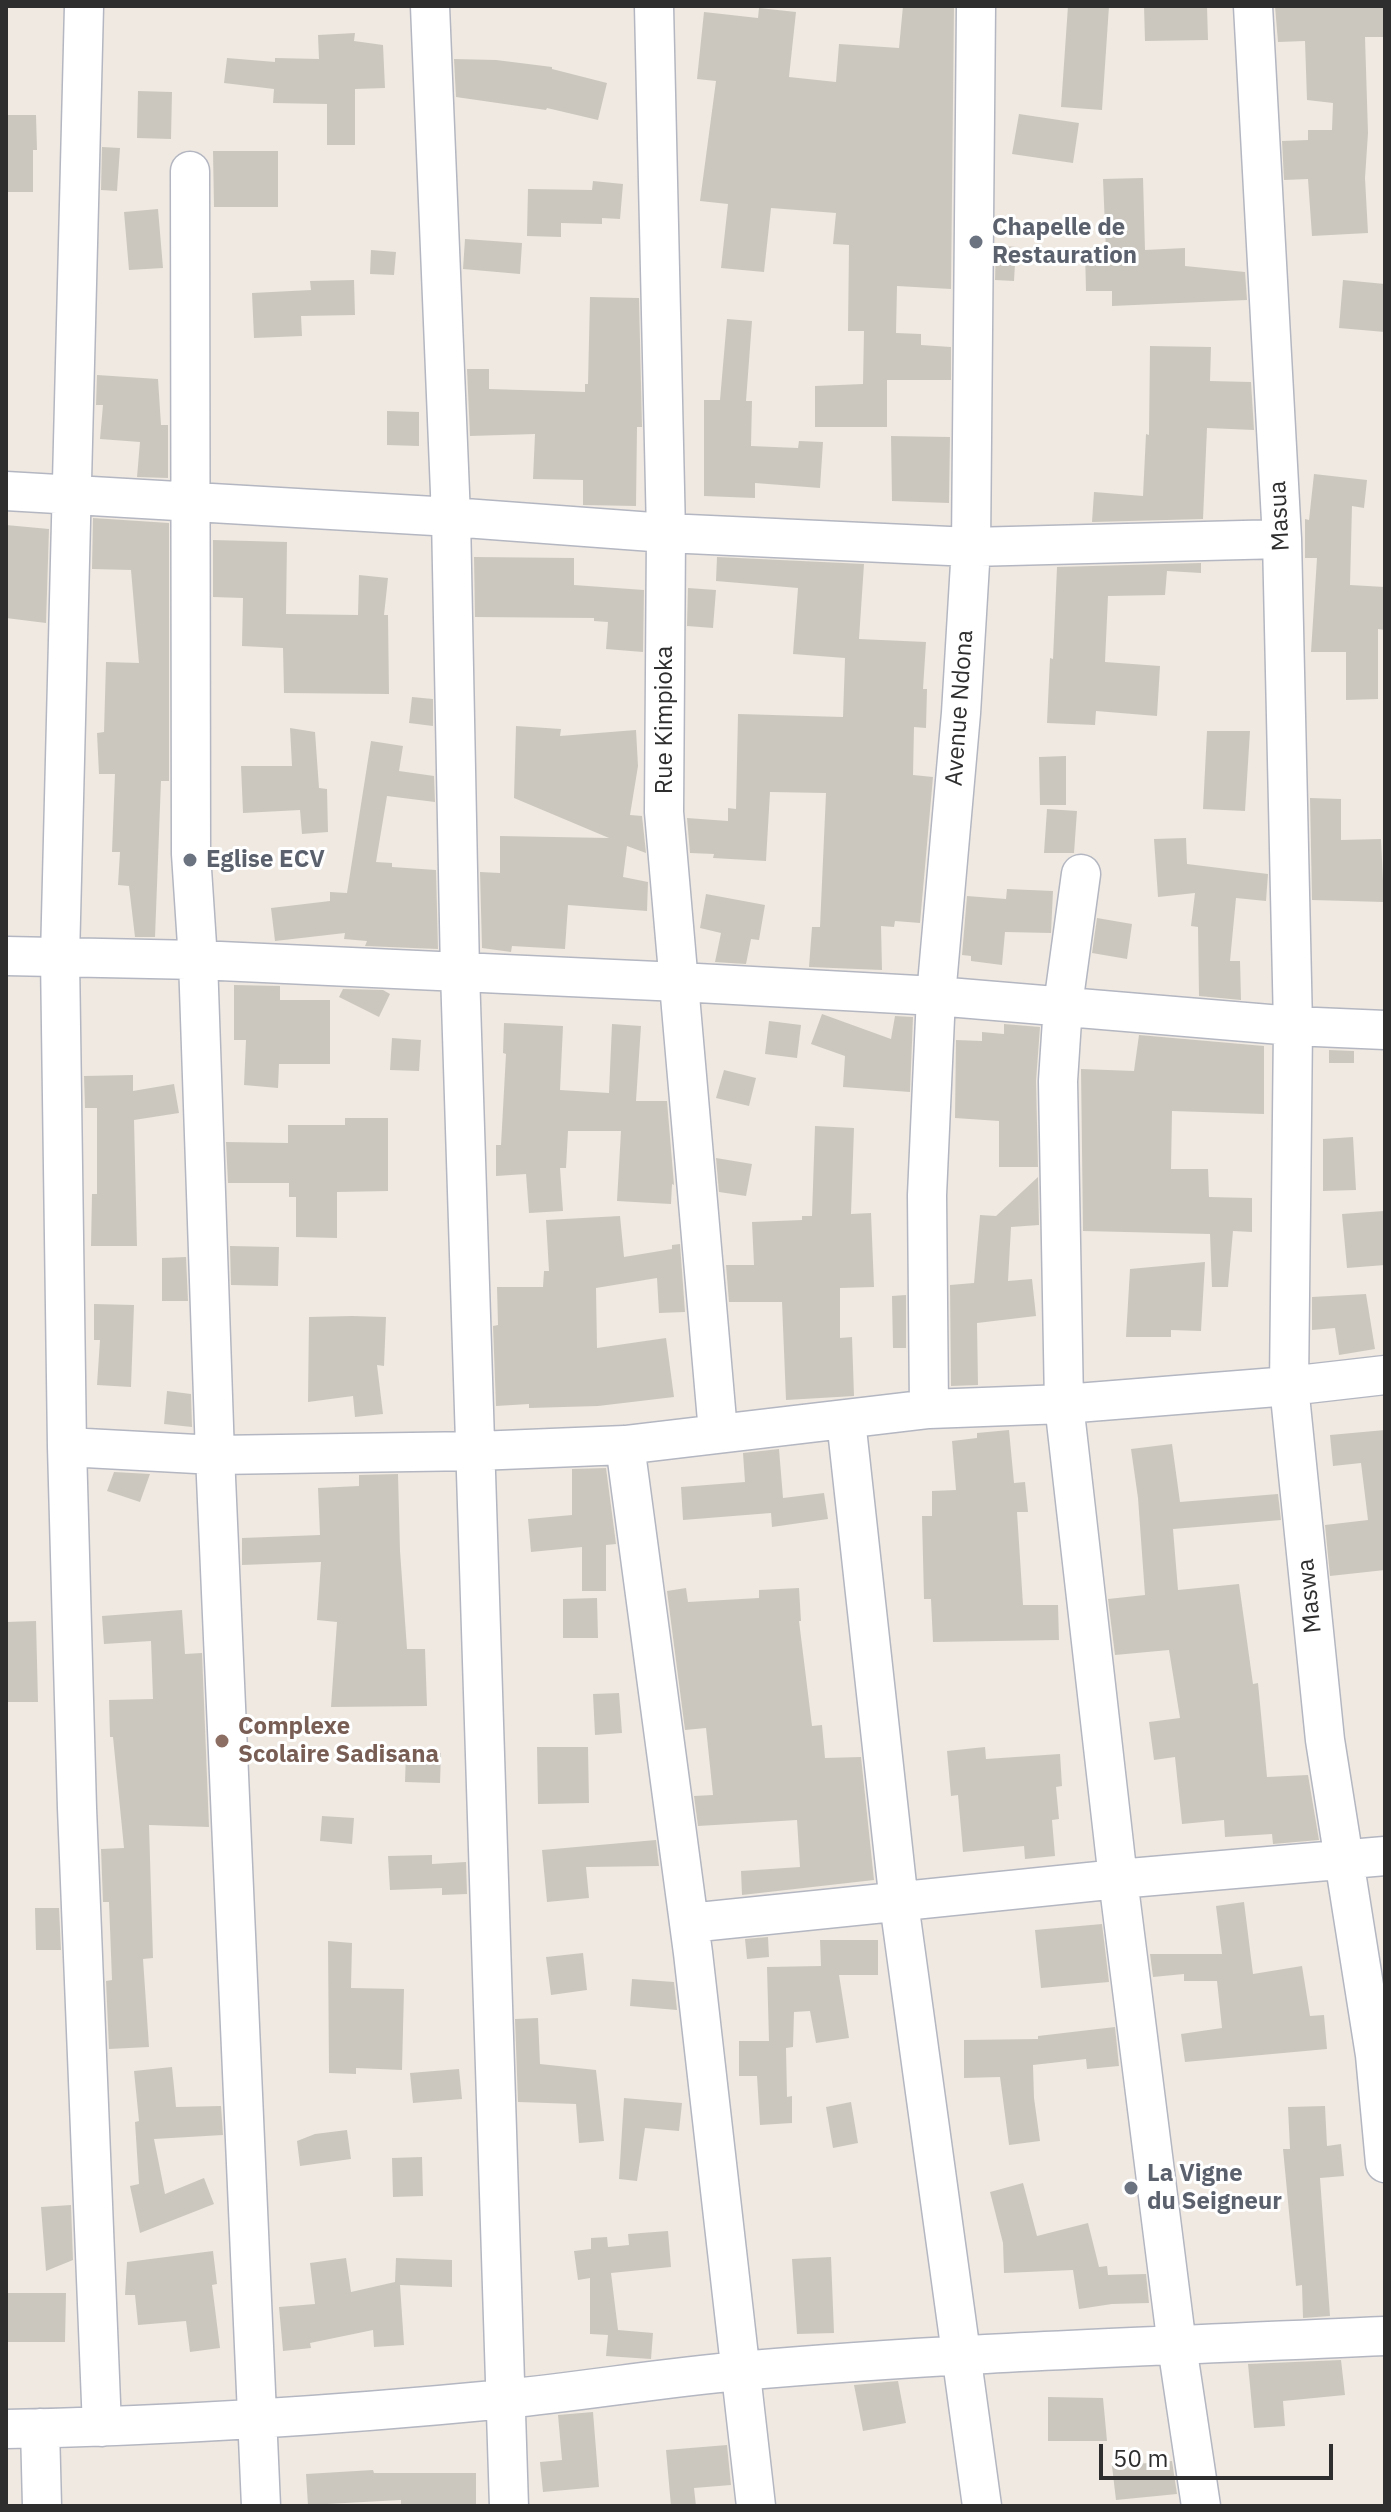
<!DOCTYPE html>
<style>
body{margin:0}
#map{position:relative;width:1391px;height:2512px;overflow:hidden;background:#efe9e1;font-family:"IBM Plex Sans",sans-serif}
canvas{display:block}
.frame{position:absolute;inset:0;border:8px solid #2e2e2e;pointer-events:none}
.scale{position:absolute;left:1099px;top:2444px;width:234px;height:36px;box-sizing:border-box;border:4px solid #2e2e2e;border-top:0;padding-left:10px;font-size:24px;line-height:28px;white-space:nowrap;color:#2e2e2e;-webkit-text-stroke:6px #fff;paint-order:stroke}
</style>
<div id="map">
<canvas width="1391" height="2512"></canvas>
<div class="frame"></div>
<div class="scale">50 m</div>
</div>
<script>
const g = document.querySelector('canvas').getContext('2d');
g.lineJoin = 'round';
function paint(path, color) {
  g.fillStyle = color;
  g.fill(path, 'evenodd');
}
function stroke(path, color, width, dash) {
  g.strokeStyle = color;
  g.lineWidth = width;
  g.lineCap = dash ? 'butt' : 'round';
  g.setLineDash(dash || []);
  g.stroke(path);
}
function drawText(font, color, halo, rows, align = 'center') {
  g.font = font + ' "IBM Plex Sans",sans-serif';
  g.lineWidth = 6;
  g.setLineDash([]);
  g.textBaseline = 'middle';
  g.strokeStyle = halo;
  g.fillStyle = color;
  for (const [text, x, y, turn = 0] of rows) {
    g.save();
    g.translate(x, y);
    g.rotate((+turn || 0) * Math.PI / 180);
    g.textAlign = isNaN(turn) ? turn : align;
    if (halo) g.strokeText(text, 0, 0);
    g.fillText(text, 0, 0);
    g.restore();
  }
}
const building = new Path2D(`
 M903,6H954L951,289L897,286L896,333L921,334V345L951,347V380H887V427H815V386L863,384L864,331H848L849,245L833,244L836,213L771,208L764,272L721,268L728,204L700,201L716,81L697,79L704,12L758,18L759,8L796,12L789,77L836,82L839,44L899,48Z
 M1068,6H1109L1102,110L1061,107Z
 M1144,6H1207L1208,40L1145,41Z
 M1275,6H1385V37H1365L1368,133L1365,178L1368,233L1312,236L1308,179L1284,180L1282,141L1308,140V130H1332L1333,103L1307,100L1305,41L1278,42Z
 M355,33L354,41L383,45L385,88L355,89V145H327V104L273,103L274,89L224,83L227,58L275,62V58L319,59L318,35Z
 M454,59L496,60L552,67V69L607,83L598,120L547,108L546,110L456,97Z
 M138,91L172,92L171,139L137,138Z
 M1019,114L1079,123L1073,163L1012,154Z
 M6,115H36L37,150H33V192H6Z
 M102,147L120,148L117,191L101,190Z
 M213,151H278V207H214Z
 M1143,178L1145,250L1185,248V266L1245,272L1247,300L1112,306V291H1086L1085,251H1106L1103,179Z
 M593,181L623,184L620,219L602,218V224L561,223V237L527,236L528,189L592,190Z
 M158,209L163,268L129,270L124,212Z
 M465,239L522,243L520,274L463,269Z
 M996,245L1016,247L1014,281L995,280Z
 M371,250L396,252L394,275L370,274Z
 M354,280L355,315L301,316L302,336L254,338L252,293L311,290L310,281Z
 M1343,280L1385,284V332L1339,328Z
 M590,297L639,298L642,427H637L636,506L583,505V480L533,479L535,434L470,436L467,369H489V389L585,392V384H588Z
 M727,319L752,321L746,401H752L751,446L798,448L799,441L823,442L820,488L755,483V498L704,496V400H720Z
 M1150,346L1211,347L1210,381L1251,382L1254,430L1207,428L1203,519L1092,522L1094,492L1143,496L1146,434L1149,435Z
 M97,375L158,379L161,425H168V478L137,477L140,442L100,439L103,405H96Z
 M387,411L419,412V446L387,445Z
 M891,436L950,437L949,503L892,501Z
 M1314,474L1367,480L1364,508L1352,506L1350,585L1385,587V630L1378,629V699L1346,700V652H1311L1317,558H1305V519L1309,520Z
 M93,518L169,523V781H161L155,937H135L129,886L118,885L120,852H112L115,774H99L97,733L104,732L106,662L139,663L131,570L92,569Z
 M6,525L49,529L46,623L6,618Z
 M213,540L287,542L286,614L358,615L359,575L388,578L384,615H388L389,694L284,693L283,648L242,646L243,598L213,597Z
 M474,557L574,558V585L644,590L643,652L606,649L608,622L594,621V618L475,617Z
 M717,557L864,564L859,639L926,642L923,689H927L926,728L914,727L913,775L933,777L920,923L895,921L894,927L881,926L882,970L809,967L812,927H820L826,793L770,792L766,861L713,858L714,854L690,853L687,818L728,821V808L736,809L738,714L843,717L845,658L793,654L798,588L716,581Z
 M1201,563V573L1167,571L1165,595L1108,596L1105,662L1160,666L1157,716L1096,711L1095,725L1047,723L1050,658L1053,659L1057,567Z
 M688,588L716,590L713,628L687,626Z
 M412,697L433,699V726L409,723Z
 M516,726L561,729L560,736L636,730L638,766L630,815L642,816L646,853L627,846L623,877L648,882L647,911L568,905L565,949L512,946L511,952L482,948L480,872L500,873V836L609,838L514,798Z
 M290,728L315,732L319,788L327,789L328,832L302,834L300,810L243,813L241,766H292Z
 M1207,731H1250L1245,811L1203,809Z
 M371,741L403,746L399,771L434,776L435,802L387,796L376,862L392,863V867L436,870L438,949L365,946L367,941L344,939L345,933L275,941L271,908L330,901V892L347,893Z
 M1066,756V805H1040L1039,757Z
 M1310,798L1341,799V840L1381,839L1384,902L1312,900Z
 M1047,809L1077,811L1074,853H1044Z
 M1186,838L1187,864L1268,874L1266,901L1236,898L1230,961H1240L1241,1000L1199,996L1198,927L1191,926L1195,893L1158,897L1154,839Z
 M1007,889L1053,891L1051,933L1005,932L1002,965L971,961V956L962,955L967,896L1006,899Z
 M706,894L765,905L759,940L751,939L746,964L715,962L721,933L700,928Z
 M1097,918L1132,924L1127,959L1092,953Z
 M234,985L280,986V1000H330V1064H279L278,1088L244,1085L246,1040H234Z
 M343,989L383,990L390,994L379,1017L339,997Z
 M822,1014L891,1039L895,1016L913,1017L910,1092L843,1087L845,1056L811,1044Z
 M769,1021L801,1025L797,1058L765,1054Z
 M504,1023L563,1026L560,1090L609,1093L612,1024L641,1026L636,1101H667L674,1185L672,1184L671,1204L617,1201L621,1131H568L566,1168H560L563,1211L529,1213L526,1174L496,1176V1145H501L506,1054L503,1053Z
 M1004,1024L1040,1027L1036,1081L1038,1167H999V1121L955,1118L956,1040L982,1041V1032L1004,1034Z
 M1139,1035L1264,1046V1114L1172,1111L1171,1169H1208L1209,1197L1252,1198V1232L1233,1231L1228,1287H1212L1210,1234L1083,1231L1081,1069L1134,1071Z
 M392,1038L421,1040L419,1071L390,1070Z
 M1329,1050L1354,1051V1063H1329Z
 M724,1070L756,1078L749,1106L716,1098Z
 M133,1075V1091L174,1084L179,1113L134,1120L137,1246H91L92,1194H97V1108H85L84,1076Z
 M345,1118H388V1191L337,1192V1238L296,1237V1197H289V1183H228L226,1142L288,1143V1125H345Z
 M815,1126L854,1128L851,1214L871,1213L874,1287L840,1288V1338L852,1337L854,1396L786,1400L782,1302H729L726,1265H754L752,1222L802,1220V1216H812Z
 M1353,1137L1356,1190L1323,1191V1139Z
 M716,1158L752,1164L746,1196L719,1192Z
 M1038,1177L1039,1225L1011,1227L1008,1281L1032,1279L1036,1316L977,1323L978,1385L951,1386L950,1285L974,1283L980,1215L996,1216Z
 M1384,1211L1385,1265L1347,1268L1342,1214Z
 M620,1216L624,1257L672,1249V1245L680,1244L685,1312L659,1313L657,1278L596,1288L597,1348L666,1338L674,1397L598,1406L529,1408V1404L496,1406L493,1326L498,1325L497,1287H543L544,1271H549L546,1220Z
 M230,1246L279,1247L278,1286L231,1285Z
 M186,1257L188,1301H162V1258Z
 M1205,1262L1201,1331L1171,1330V1337H1126L1130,1269Z
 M1366,1294L1375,1349L1339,1355L1335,1328L1312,1330V1297Z
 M906,1295V1348H893L892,1296Z
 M94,1304L134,1305L131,1387L97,1385L100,1340H94Z
 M352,1316L386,1317L384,1366L377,1365L383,1414L355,1417L353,1396L308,1402L309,1317Z
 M167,1391L191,1394L192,1427L164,1424Z
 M1009,1430L1014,1483L1025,1482L1028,1512H1017L1023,1605H1058L1059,1640L933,1642L931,1599H924L922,1516H932V1491L956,1490L952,1441L977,1438V1433Z
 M1385,1430V1570L1330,1576L1325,1525L1368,1520L1361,1463L1333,1466L1330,1435Z
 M1172,1444L1180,1502L1278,1494L1281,1520L1173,1529L1178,1590L1239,1584L1253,1684L1258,1683L1267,1777L1308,1775L1319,1840L1273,1844L1272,1834L1225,1837L1224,1820L1182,1824L1175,1757L1154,1760L1149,1722L1180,1718L1169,1650L1115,1655L1108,1599L1145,1595L1138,1498L1131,1449Z
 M779,1449L783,1498L824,1493L828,1519L772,1527L771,1513L683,1520L681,1487L745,1482L743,1453Z
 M606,1468L616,1544L606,1545V1591H582V1547L531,1552L528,1519L572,1515V1469Z
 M114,1472L150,1474L140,1502L107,1491Z
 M398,1474L400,1551L407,1649H425L427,1706L331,1707L337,1622L317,1620L321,1562L242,1565V1538L320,1535L318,1488L359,1486V1475Z
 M686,1588L688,1602L759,1598V1590L799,1588L801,1621H799L812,1726L822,1725L825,1758L861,1757L874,1880L742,1895L741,1871L800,1867L797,1820L698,1826L694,1796L713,1795L706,1728L685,1730L667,1591Z
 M597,1598L598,1638H563V1599Z
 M182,1610L185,1654L202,1653L209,1827L149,1825L153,1958L143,1959L149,2047L109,2049L106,1981L112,1980L109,1902H103L101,1849L124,1848L113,1737H110L109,1700L153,1699L151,1641L104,1644L102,1616Z
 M36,1621L38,1702H6V1622Z
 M619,1693L622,1733L595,1735L593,1694Z
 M537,1747H588L589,1803L538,1804Z
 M985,1747L986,1759L1060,1754L1062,1786L1056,1787L1059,1819L1052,1820L1055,1856L1025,1859L1024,1846L963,1852L958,1795L951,1796L947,1751Z
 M406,1752L441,1753L440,1783L405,1782Z
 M322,1816L354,1818L352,1844L320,1841Z
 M656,1840L659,1866L586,1867L589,1898L547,1902L542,1850Z
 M432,1855V1864L466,1862L467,1894L442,1895V1888L390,1890L388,1856Z
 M1244,1902L1253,1974L1302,1966L1310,2016L1324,2015L1327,2049L1185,2062L1181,2034L1222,2028L1217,1981H1184V1974L1153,1977L1150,1954H1222L1216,1906Z
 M35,1908H59L61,1950H36Z
 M1102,1924L1109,1982L1041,1988L1035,1930Z
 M768,1937L769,1957L747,1959L745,1939Z
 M820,1940H878V1975H839L849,2038L816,2043L810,2011L794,2012L793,2047L786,2048L787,2097L792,2096V2123L760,2125L757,2076H739V2041H769L767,1967L821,1966Z
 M328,1941L352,1943L351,1988L404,1989L402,2070L356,2068V2074L329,2073Z
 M583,1953L587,1990L551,1995L546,1957Z
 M632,1979L674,1982L677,2010L630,2006Z
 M538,2018L540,2064L596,2070L604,2141L579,2143L576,2104L518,2102L515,2019Z
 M1115,2027L1119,2066L1087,2069L1086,2059L1033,2065L1034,2098L1040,2141L1009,2145L1000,2077L964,2078V2040L1038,2039V2036Z
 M172,2067L176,2107L221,2106L223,2135L154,2139L165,2194L204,2178L214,2204L140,2233L130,2186L139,2184L135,2122L139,2121L134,2071Z
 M459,2069L462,2099L413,2103L410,2073Z
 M624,2098L682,2103L679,2131L645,2128L637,2181L619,2179Z
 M851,2102L858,2143L833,2148L826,2107Z
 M1325,2106L1327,2146L1341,2144L1344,2176L1320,2178L1330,2316L1303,2318L1302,2285L1296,2286L1283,2149H1290L1288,2107Z
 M347,2130L351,2159L300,2166L297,2141L315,2134Z
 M422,2157L423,2196L393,2197L392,2158Z
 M1023,2183L1037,2236L1088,2223L1099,2267L1107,2266L1108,2275L1146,2274L1149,2303L1112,2304L1079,2309L1073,2270L1004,2273L1003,2243L990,2192Z
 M71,2205L73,2260L46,2271L41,2207Z
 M668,2231L671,2267L611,2273L618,2330L653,2333L651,2359L606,2356L608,2335L590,2334V2278L578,2280L574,2251L591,2249V2238L607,2237L608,2247L629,2245L628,2234Z
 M213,2251L217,2284L212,2285L220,2348L190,2352L186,2321L138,2325L135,2295H125L127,2262Z
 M831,2257L834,2333L797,2334L792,2259Z
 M346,2258L351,2292L395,2282L396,2258L452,2260V2287L400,2285L404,2345L374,2347L373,2330L310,2343L311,2348L283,2351L279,2307L315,2304L310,2263Z
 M6,2293H66L65,2342H6Z
 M1341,2360L1345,2395L1283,2401L1285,2426L1254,2428L1248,2364Z
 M898,2381L906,2423L863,2431L854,2385Z
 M1048,2397L1103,2398L1107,2441H1048Z
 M593,2412L599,2487L543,2492L540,2462L562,2460L558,2415Z
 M727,2445L731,2485L694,2488L696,2506H671L666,2450Z
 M1172,2461L1177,2494L1116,2500L1112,2466Z
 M373,2470L374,2473H476V2506H401V2500L308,2505L306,2474Z`);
const minor = new Path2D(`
 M84,6L60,957L67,1447L77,1808L102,2427
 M430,6L451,517L460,972L509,2506
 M654,6L666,533L664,812L718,1432
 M1253,6L1282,539L1293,1026L1289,1386L1325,1740L1375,2055L1385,2163
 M190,171L191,854L198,960L215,1455L261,2506
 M6,491L451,517L666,533L971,547L1282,539
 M1081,874L1063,1005L1058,1081L1064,1404L1118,1879L1177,2346L1201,2506
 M6,956L198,960L679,982L936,996L1293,1026L1385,1030
 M929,1409L927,1195L936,996L961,713L971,547L976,6
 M846,1420L899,1903L982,2506
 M625,1445L693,1953L756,2506
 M67,1447L215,1455L477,1451L625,1445L929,1409L1064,1404L1289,1386L1385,1375
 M689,1923L1118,1879L1385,1856
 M40,2428L42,2506
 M6,2429C173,2426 339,2415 505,2399C584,2391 661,2378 740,2371C954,2352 1170,2346 1385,2336`);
const markers = [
 [976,242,8,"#6b7280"],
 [190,860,8,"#6b7280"],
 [222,1741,8,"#8d6e63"],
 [1131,2188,8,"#6b7280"]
];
const worshipNames = [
 ["Chapelle de",992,228],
 ["Restauration",992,256],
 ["Eglise ECV",206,860],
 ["La Vigne",1147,2174],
 ["du Seigneur",1147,2202]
];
const streetNames = [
 ["Masua",1280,516,-93],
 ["Avenue Ndona",960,708,-86],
 ["Rue Kimpioka",665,720,-90],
 ["Maswa",1310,1596,-96]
];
const educationNames = [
 ["Complexe",238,1727],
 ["Scolaire Sadisana",238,1755]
];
paint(building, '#cbc7bf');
stroke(minor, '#b4b7c1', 41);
stroke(minor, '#fff', 38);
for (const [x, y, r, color] of markers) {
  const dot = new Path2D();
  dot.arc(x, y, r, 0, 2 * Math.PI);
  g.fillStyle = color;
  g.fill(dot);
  stroke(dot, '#fff', 3);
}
drawText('bold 24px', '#5b616d', '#fff', worshipNames, 'left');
drawText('24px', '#2e2e2e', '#fff', streetNames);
drawText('bold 24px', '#785e54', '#fff', educationNames, 'left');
</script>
